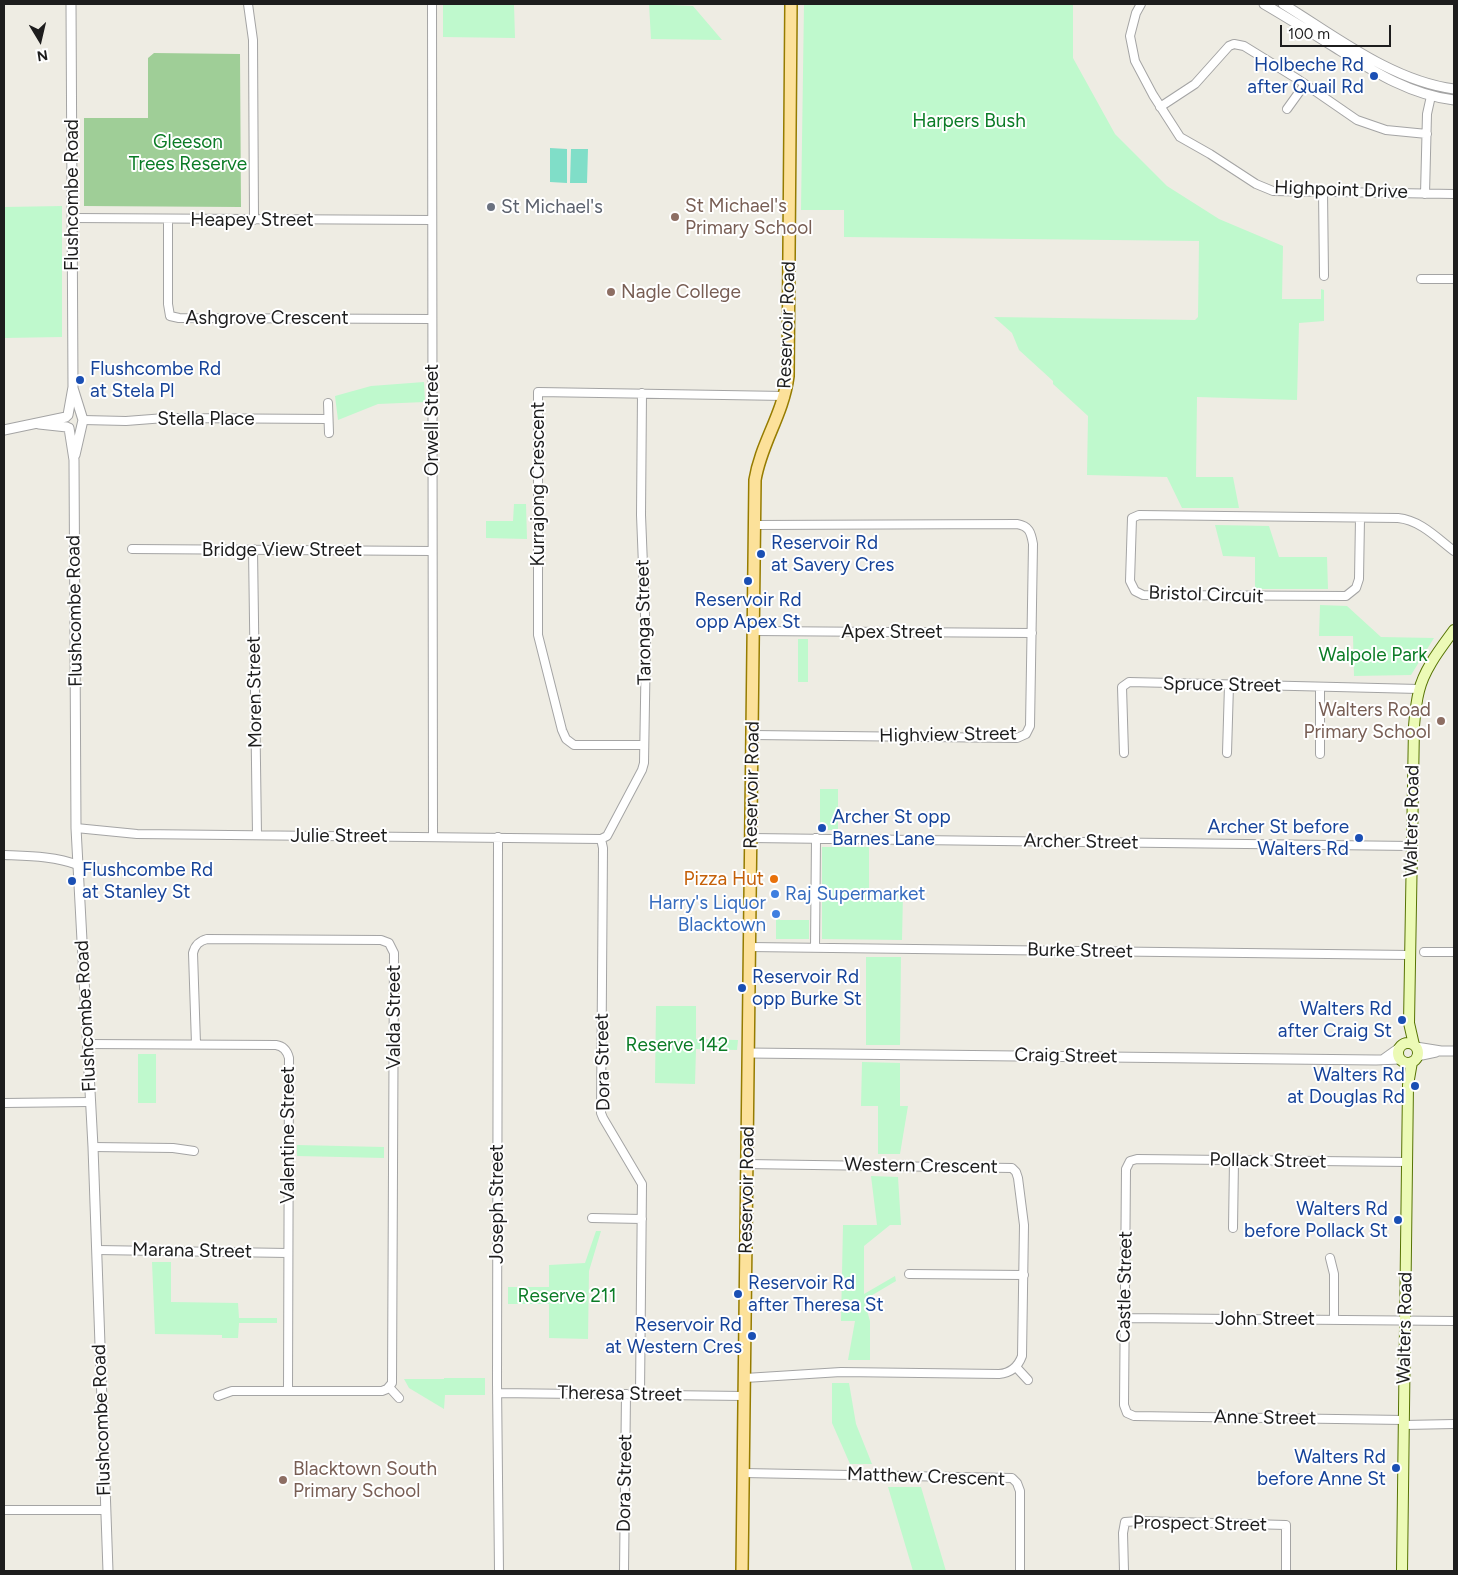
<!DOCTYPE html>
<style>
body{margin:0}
#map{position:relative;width:1458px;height:1575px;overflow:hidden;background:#eeece3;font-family:Figtree,sans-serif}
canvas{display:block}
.frame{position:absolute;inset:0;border:5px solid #1d1d1d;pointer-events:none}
.north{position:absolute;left:15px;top:15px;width:50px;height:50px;-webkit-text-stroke:4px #fff;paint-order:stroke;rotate:171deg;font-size:14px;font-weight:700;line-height:20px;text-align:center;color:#1d1d1d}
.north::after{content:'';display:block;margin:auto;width:18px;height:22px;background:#1d1d1d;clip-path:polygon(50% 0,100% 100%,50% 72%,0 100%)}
.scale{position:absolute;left:1280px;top:25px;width:111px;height:22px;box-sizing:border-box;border:2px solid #1d1d1d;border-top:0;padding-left:6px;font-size:15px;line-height:18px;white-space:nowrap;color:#1d1d1d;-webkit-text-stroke:4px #fff;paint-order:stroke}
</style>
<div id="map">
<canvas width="1458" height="1575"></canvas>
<div class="frame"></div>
<div class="north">N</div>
<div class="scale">100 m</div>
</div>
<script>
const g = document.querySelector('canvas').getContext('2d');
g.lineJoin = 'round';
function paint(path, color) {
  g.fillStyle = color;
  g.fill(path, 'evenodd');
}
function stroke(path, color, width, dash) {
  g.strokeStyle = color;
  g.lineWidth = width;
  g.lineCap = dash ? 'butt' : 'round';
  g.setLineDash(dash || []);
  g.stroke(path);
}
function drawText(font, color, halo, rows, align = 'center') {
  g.font = font + ' Figtree,sans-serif';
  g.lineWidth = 4;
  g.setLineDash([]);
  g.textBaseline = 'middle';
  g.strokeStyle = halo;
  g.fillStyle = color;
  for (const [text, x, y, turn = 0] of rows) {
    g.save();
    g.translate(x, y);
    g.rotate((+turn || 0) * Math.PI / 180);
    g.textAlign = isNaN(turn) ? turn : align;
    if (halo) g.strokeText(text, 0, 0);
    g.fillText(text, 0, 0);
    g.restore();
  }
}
const forest = new Path2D(`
 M154,53L240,54L241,207L84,206V118H148V58Z`);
const park = new Path2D(`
 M443,4H514L515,38L443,37Z
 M649,4L693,6L722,40L651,39Z
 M804,4H1073V58L1115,134L1167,186L1219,219L1283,246L1282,299H1321V289L1324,290V321L1299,323L1297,400L1197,397L1196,477H1233L1239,508H1182L1167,477L1087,475L1088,416L1053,384V381L1019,350L1012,333L994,317L1195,320L1198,317L1199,241L844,237V210H801Z
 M62,206V337L4,338V207Z
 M424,382L425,402L378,404L338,420L335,396L371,386Z
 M514,504H526L527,539L486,538V521H513Z
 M1215,525L1269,526L1279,557H1327L1328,589H1255V557L1223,556Z
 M1320,605L1347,606L1381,637L1434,638L1411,675L1354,676L1353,636H1319Z
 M798,639H808V682H798Z
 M820,789H838V830H820Z
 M822,847H869V894H903L902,940L822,939Z
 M776,916L780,920H809V939H776Z
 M866,957H901L900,1045H866Z
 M656,1006H696V1039L738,1040L737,1050L696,1049L695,1084L655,1083Z
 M138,1054H156V1103H138Z
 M862,1062L900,1063V1106H908L900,1154H878V1106H861Z
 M297,1145L384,1147V1158L297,1156Z
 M871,1176L898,1177L901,1225H890L864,1246V1294L895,1276L896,1281L864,1300L870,1321V1360H848L855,1321H841L843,1225H877Z
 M596,1231H601L589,1271L588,1339L549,1338V1304H508V1287H549V1265L585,1263Z
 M152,1262H171V1302L238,1303L239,1318H277V1323H239L238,1338H222V1335L155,1334Z
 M444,1378H485V1395H445L444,1409L409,1388L404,1379H444Z
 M832,1383H849L856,1424L872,1464H850L832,1423Z
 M888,1487H921L946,1571H913Z`);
const pitch = new Path2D(`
 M550,148L567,149V183L550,182Z
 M571,149H588L587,183H570Z`);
const minor = new Path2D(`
 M248,4L253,40L254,220
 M432,4L433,836
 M1141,4L1136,13L1130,36L1135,61L1153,95L1180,137L1210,154L1256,184L1273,191L1454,194
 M1160,107L1195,84L1229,46L1234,44L1244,46L1299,80L1357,120L1386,130L1427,134
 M1287,109L1305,84
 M1323,191L1324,276
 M1425,194L1427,114L1431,96
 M73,218L432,220
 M168,219V304L170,316L179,318L432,319
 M1421,279H1454
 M328,403L329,433
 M83,420L126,421L165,418L328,419
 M1360,518L1359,579L1356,588L1346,596L1143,595L1135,591L1130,581L1132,518L1139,515L1398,518C1420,520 1437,538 1454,551
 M132,549L432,551
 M253,549L257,835
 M753,631L1032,633
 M1320,687V754
 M753,735L1017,738L1026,734L1030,726L1033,544C1031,532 1029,526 1017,524L755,525
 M644,745H574L566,739L562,730L538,635V392L785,396
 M1124,753L1122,687L1129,682L1419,689
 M1227,753L1229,685
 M76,828L137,834L601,839L607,836L642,770L644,763L646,641L641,515L642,393
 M498,837L497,1383L499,1571
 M751,838L1411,846
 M601,839L603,848L601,1113L603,1118L642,1184L640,1394
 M4,855C29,856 55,856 78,865
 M749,947L1410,955
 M815,948L816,838
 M1424,952H1454
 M87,1044L276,1045C283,1046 287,1050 289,1058L288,1391
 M196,1044L193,953C195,945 199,941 207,939L381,940L389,943L394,953L392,1383L387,1389L382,1391H232L218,1396
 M4,1103L90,1102
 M93,1147L173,1148L194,1151
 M592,1218L642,1219
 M1233,1228L1234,1160
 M97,1250L288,1253
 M1330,1258L1334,1274V1320
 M909,1274L1024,1275
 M1125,1318L1454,1321
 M1016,1367L1028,1380
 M745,1378L841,1372L999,1374C1011,1373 1018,1367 1022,1356L1024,1225L1018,1178L1016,1172L1012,1168L747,1164
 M389,1387L399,1398
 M497,1393L744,1396
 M1404,1420L1134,1416L1127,1413L1124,1405L1126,1169L1130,1161L1137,1159L1408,1162
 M1404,1425L1454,1424
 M743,1473L1012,1478L1017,1483L1020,1491V1571
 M4,1510H105
 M624,1571L626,1394
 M1124,1571L1123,1533L1125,1522L1139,1521L1286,1525V1571`);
const tertiary = new Path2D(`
 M1264,4C1288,18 1312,33 1336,48C1373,71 1410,95 1454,100
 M1283,4C1335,36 1392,81 1454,89
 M73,388L83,420L75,455
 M68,415L73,387L71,4
 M39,424L67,427
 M69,428L74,460L76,828L93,1147L108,1571
 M4,430L66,417
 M1416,1047L1441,1051H1454
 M748,1053L1376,1060L1400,1059
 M1417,1056L1436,1052
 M1384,1059L1398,1049`);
const secondary = new Path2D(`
 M1398 1053a10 10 0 1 1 20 0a10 10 0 1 1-20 0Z
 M1414,1045L1409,1023L1414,726C1415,714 1416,702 1419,691C1424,669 1441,648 1454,630
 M1402,1571L1408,1085L1412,1062`);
const primary = new Path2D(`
 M742,1571L755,480C761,443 783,415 788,376L791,4`);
const markers = [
 [1374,76,5,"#1a4fb4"],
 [491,207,5,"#6b7280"],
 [675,217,5,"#8d6e63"],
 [611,292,5,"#8d6e63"],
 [80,380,5,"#1a4fb4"],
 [761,554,5,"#1a4fb4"],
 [748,581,5,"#1a4fb4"],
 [1441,721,5,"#8d6e63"],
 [822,828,5,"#1a4fb4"],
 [1359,838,5,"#1a4fb4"],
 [774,879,5,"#e8710a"],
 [72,881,5,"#1a4fb4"],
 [775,894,5,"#3f7fe0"],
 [776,914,5,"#3f7fe0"],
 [742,988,5,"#1a4fb4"],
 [1402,1020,5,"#1a4fb4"],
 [1415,1086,5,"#1a4fb4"],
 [1398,1220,5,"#1a4fb4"],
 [738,1294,5,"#1a4fb4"],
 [752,1336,5,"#1a4fb4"],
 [1396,1468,5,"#1a4fb4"],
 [283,1480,5,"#8d6e63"]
];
const transitNames = [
 ["Holbeche Rd",1364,65],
 ["after Quail Rd",1364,87],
 ["Flushcombe Rd",90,369,"left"],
 ["at Stela Pl",90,391,"left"],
 ["Reservoir Rd",771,543,"left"],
 ["at Savery Cres",771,565,"left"],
 ["Reservoir Rd",748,600,"center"],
 ["opp Apex St",748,622,"center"],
 ["Archer St opp",832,817,"left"],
 ["Barnes Lane",832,839,"left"],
 ["Archer St before",1349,827],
 ["Walters Rd",1349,849],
 ["Flushcombe Rd",82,870,"left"],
 ["at Stanley St",82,892,"left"],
 ["Reservoir Rd",752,977,"left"],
 ["opp Burke St",752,999,"left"],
 ["Walters Rd",1392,1009],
 ["after Craig St",1392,1031],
 ["Walters Rd",1405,1075],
 ["at Douglas Rd",1405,1097],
 ["Walters Rd",1388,1209],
 ["before Pollack St",1388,1231],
 ["Reservoir Rd",748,1283,"left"],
 ["after Theresa St",748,1305,"left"],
 ["Reservoir Rd",742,1325],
 ["at Western Cres",742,1347],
 ["Walters Rd",1386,1457],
 ["before Anne St",1386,1479]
];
const parkNames = [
 ["Harpers Bush",969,121],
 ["Gleeson",188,142],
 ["Trees Reserve",188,164],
 ["Walpole Park",1373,655],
 ["Reserve 142",677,1045],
 ["Reserve 211",567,1296]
];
const streetNames = [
 ["Highpoint Drive",1341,190,2],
 ["Flushcombe Road",72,195,-90],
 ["Heapey Street",252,220],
 ["Ashgrove Crescent",267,318],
 ["Reservoir Road",787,325,-88],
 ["Stella Place",206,419],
 ["Orwell Street",432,420,-90],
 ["Kurrajong Crescent",538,484,-90],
 ["Bridge View Street",282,550],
 ["Bristol Circuit",1206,595,2],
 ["Flushcombe Road",75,611,-91],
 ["Taronga Street",644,622,-91],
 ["Apex Street",892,632],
 ["Spruce Street",1222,685,1],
 ["Moren Street",255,692,-91],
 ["Highview Street",948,735,-1],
 ["Reservoir Road",752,785,-89],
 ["Walters Road",1412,821,-89],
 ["Julie Street",339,836],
 ["Archer Street",1081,842,1],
 ["Burke Street",1080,951,1],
 ["Flushcombe Road",86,1016,-93],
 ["Valda Street",394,1017,-90],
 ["Craig Street",1066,1056,1],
 ["Dora Street",603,1062,-91],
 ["Valentine Street",288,1135,-90],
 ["Pollack Street",1268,1161,1],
 ["Western Crescent",921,1166,1],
 ["Reservoir Road",747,1190,-89],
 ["Joseph Street",497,1204,-90],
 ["Marana Street",192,1251,1],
 ["Castle Street",1125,1287,-89],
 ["John Street",1265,1319],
 ["Walters Road",1405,1328,-89],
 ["Theresa Street",620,1394,1],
 ["Anne Street",1265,1418,1],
 ["Flushcombe Road",102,1420,-92],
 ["Matthew Crescent",926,1477,2],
 ["Dora Street",625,1483,-89],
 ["Prospect Street",1200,1524,1]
];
const educationNames = [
 ["St Michael's",685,206],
 ["Primary School",685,228],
 ["Nagle College",621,292],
 ["Walters Road",1431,710,"right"],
 ["Primary School",1431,732,"right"],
 ["Blacktown South",293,1469],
 ["Primary School",293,1491]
];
const worshipNames = [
 ["St Michael's",501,207]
];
const foodNames = [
 ["Pizza Hut",764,879]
];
const shopNames = [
 ["Raj Supermarket",785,894],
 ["Harry's Liquor",766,903,"right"],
 ["Blacktown",766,925,"right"]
];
paint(forest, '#9fce97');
paint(park, '#bff9cd');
paint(pitch, '#80dec8');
stroke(minor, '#a4a4a4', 10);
stroke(tertiary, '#a4a4a4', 11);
stroke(secondary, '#577404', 12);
stroke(primary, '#967c00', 14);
stroke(minor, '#fff', 8);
stroke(tertiary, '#fff', 9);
stroke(secondary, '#ecfab6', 10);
stroke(primary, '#fce19a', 11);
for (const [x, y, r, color] of markers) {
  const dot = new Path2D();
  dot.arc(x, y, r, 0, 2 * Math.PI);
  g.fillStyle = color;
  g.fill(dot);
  stroke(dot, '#fff', 2);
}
drawText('19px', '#164399', '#fff', transitNames, 'right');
drawText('19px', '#0b7c26', '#fff', parkNames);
drawText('19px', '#1d1d1d', '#fff', streetNames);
drawText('19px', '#785e54', '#fff', educationNames, 'left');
drawText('19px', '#5b616d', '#fff', worshipNames, 'left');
drawText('19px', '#c56008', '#fff', foodNames, 'right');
drawText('19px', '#366cbe', '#fff', shopNames, 'left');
</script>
